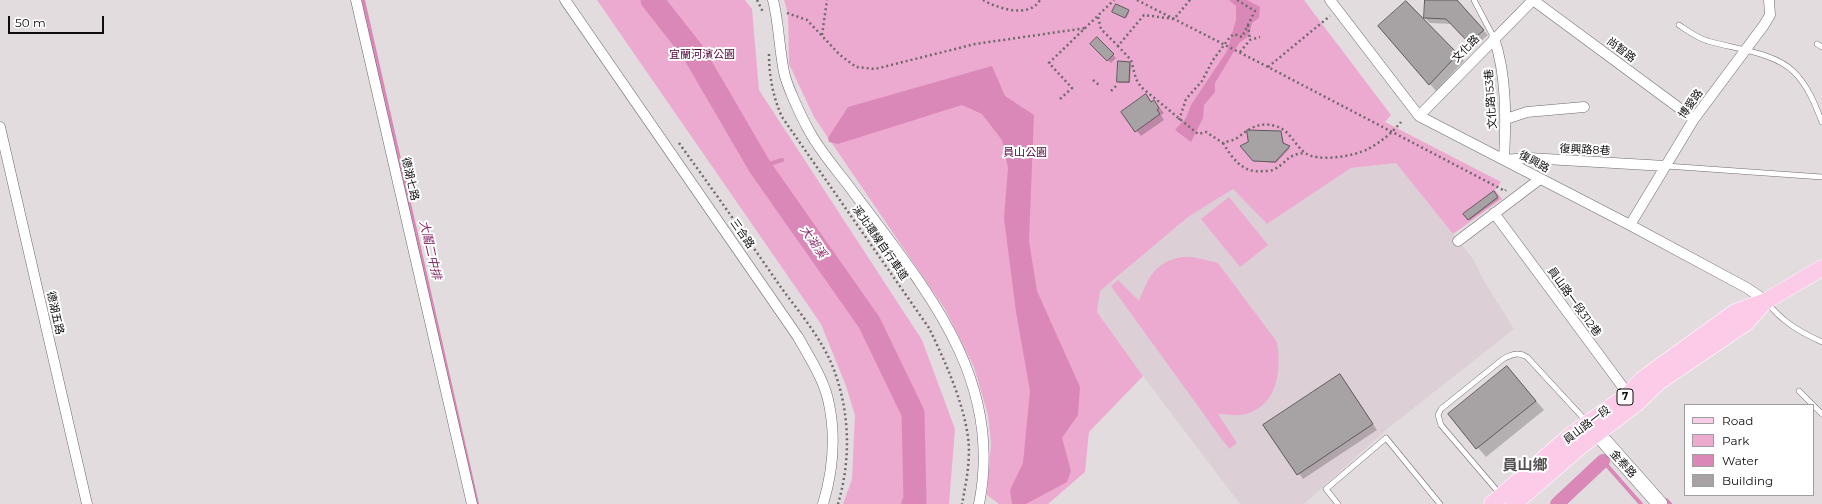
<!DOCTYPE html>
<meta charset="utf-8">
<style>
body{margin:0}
#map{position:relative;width:1822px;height:504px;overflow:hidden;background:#e2dcdf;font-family:Montserrat,sans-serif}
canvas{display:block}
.legend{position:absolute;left:1684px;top:404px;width:130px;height:92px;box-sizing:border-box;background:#fff;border:1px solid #9f9e9e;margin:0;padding:5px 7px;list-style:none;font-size:12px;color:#0e0c0d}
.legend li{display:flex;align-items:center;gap:8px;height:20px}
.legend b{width:20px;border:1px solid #9f9e9e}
.scale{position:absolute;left:8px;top:16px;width:96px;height:18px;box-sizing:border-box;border:2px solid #0e0c0d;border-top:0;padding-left:5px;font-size:12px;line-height:14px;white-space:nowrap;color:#0e0c0d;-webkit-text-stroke:3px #fff;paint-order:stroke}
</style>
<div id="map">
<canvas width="1822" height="504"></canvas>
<ul class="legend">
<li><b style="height:5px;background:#fccbe7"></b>Road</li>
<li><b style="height:11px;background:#edaad0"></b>Park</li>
<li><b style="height:11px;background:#da88b8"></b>Water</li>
<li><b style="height:11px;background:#a7a2a4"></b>Building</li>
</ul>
<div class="scale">50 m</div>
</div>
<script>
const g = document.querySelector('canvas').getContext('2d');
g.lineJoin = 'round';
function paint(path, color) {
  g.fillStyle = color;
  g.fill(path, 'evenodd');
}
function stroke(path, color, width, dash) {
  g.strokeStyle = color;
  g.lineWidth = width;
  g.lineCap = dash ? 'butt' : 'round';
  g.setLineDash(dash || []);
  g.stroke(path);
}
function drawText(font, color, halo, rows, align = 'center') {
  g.font = font + ' Montserrat,"Noto Sans TC",sans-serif';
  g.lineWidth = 4;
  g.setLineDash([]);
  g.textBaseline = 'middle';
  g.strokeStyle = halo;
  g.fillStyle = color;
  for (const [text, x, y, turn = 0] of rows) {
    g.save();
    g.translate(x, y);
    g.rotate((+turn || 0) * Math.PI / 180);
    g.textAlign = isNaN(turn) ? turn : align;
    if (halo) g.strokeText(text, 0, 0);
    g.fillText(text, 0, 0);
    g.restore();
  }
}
const built = new Path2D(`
 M1396,163L1473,259L1484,281L1514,329L1387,429L1304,504H1240L1143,376L1097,312L1100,291L1188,217L1233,189L1267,224L1351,168Z`);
const green = new Path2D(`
 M597,0H745L752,9L759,90L922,340L955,429L949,504H843L852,479L855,415L846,386L821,324Z
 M784,0H1304L1391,115L1385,122L1501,182L1495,190L1502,199L1453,234L1396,163L1351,168L1267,224L1233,189L1188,217L1100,291L1097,312L1143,376L1089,432L1085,472L1048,504H999L987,495L991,443L988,415L974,367L945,309L814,117L789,64L788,14Z
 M1229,197L1268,245L1240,267L1201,219Z
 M1181,257H1193L1218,263L1277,342C1281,369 1279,402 1249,413C1240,417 1228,414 1218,414L1237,443L1229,449L1111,286L1118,280L1139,301C1149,277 1154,263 1181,257Z`);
const water = new Path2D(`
 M1229,0H1247L1260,7L1259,18L1252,23L1249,36L1239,43L1215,83V92L1204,105L1203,118L1191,142L1175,130L1186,118L1191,105L1227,51L1236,20V6Z
 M992,66L1005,96L1034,115L1029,241L1037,291L1080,387L1078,415L1062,438L1071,471L1067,482L1026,504H1012L1010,490L1023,463L1030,391L1016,312L1004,218L1008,168L1002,140L982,114L962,105L838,144L829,142L828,138L848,107Z`);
const shadow = new Path2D(`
 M1426,0H1455L1488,35L1474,47L1452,24L1430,23L1425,18Z
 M1406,2L1464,61L1436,91L1380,26Z
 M1128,11L1129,13L1126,18L1115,13Z
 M1097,39L1116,58L1111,63L1091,44Z
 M1129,63L1131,64L1130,83H1119L1118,81Z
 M1146,96L1152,102L1154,101L1158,106L1164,113L1161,115L1164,120L1141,136L1122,113Z
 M1281,132L1284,144L1290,148L1276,163L1255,161L1241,146Z
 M1495,193L1499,199L1470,220L1465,214Z
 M1507,367L1544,410L1486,457L1449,414Z
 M1339,375L1377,430L1303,479L1265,425Z`);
const stream = new Path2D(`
 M363,0L477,504
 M760,167L782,160
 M1603,461L1641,504
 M1662,502L1666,500L1670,504`);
const canal = new Path2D(`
 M1557,504L1603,461`);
const river = new Path2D(`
 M652,0L693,52L760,167L869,322L913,413L915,501L913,504`);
const building = new Path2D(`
 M1425,0H1457L1484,30L1469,43L1446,19L1424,18Z
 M1406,1L1458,54L1429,85L1378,26Z
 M1116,4L1129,10L1125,18L1112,12Z
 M1097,37L1114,54L1107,61L1090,44Z
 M1118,61L1130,62L1129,82H1117Z
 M1146,94L1151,102L1154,100L1159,108L1157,110L1160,114L1135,132L1121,112Z
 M1247,130L1281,131L1283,143L1290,146L1275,162L1253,161L1240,146L1248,142Z
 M1494,191L1498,197L1468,220L1463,214Z
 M1507,366L1536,401L1476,449L1448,414Z
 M1340,374L1373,424L1297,475L1263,425Z`);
const path = new Path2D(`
 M757,0L763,12
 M983,0C997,8 1029,19 1040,0
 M1137,0L1268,67L1505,191L1506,190
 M1190,0L1174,19L1144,15L1118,46L1131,60L1136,79L1141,87L1198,134L1206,132L1223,143C1227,141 1233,141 1237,138C1249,129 1259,121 1275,126C1289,129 1294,144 1304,152C1316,163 1355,156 1368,149C1381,142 1392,133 1401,122
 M787,13L807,20L840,55L856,67L875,69L975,44L1086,28
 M1098,17L1101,29L1118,46
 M1248,25L1250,40
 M822,35L827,0
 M1240,52L1250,40L1260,37
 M769,54C769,76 773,97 782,117L929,328C945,361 963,401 968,437C971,459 966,483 962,504
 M1268,67L1330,16
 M1093,80L1100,86
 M1111,91L1117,85
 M1060,99L1072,88L1049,63L1114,0
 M1179,120L1186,99L1202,81L1213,60L1230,37L1234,34L1242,37L1255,11L1237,0
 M679,143C713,190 747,238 780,286C799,312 823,340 834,370C850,413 851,460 838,504
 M1223,143C1232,158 1243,174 1263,171C1266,171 1270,171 1273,170C1287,163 1287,154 1305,153`);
const lane = new Path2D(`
 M1474,0L1494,38
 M1679,25C1688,31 1697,38 1708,41C1734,49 1774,52 1794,72C1808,86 1815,104 1822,122
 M1817,44L1822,47
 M1666,166L1822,177
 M1767,302C1781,321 1800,332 1822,342
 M1799,391L1822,414
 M1500,494L1441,425L1438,415L1441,409L1503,359C1512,354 1519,352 1527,357L1587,422
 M1338,504L1326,489L1386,438L1440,504`);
const street = new Path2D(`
 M356,0L472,504
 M565,0L798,337C809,357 825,381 829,404C836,438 833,471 823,504
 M773,0C779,23 779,48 784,72C786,84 801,116 807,127C818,149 836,169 851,189C921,284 1005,375 979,504
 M1330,0L1419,116L1630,225L1747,288L1766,301
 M1533,0L1694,119
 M1494,38C1507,76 1506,120 1504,160L1529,158L1665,166
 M1419,116L1533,0
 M1506,119L1527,112L1584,107
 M0,127L87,504
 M1494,213L1631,398
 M1630,225L1694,119L1764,25L1770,15L1769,0
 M1458,241L1540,179`);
const secondary = new Path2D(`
 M1590,425L1660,504`);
const primary = new Path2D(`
 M1492,504L1571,435L1628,395L1640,381L1735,312L1766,301L1822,268
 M1514,504L1581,446L1636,404L1659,382L1746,323L1763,304`);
const shields = [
 [1625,397,16]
];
const shieldNames = [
 ["7",1625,397]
];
const streetNames = [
 ["文化路",1466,49,-46],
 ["尚智路",1621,50,37],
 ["文化路153巷",1491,99,-94],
 ["博愛路",1691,104,-54],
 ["復興路8巷",1585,150,3],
 ["復興路",1534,162,28],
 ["德湖七路",410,179,77],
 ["三合路",742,234,55],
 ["溪北環線自行車道",880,243,55],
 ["員山路一段312巷",1574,302,54],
 ["德湖五路",55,313,77],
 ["員山路一段",1587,425,-37],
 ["金泰路",1623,464,48]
];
const parkNames = [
 ["宜蘭河濱公園",702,55],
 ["員山公園",1025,153]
];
const waterNames = [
 ["大湖溪",813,242,55],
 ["大鬮二中排",430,250,77]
];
const districtNames = [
 ["員山鄉",1525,466]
];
paint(built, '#dccfd5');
paint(green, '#edaad0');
paint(water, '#da88b8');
paint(shadow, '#0003');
stroke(stream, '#da88b8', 4);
stroke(canal, '#da88b8', 14);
stroke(river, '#da88b8', 23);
paint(building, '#a7a2a4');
stroke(building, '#5e595b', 1);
stroke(lane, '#6f6a6d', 6);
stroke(street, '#6f6a6d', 11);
stroke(secondary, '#6f6a6d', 16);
stroke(primary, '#fff', 17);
stroke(path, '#6e6a6c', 2.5, [2, 3]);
stroke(lane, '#fff', 5);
stroke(street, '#fff', 10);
stroke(secondary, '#fff', 15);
stroke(primary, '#fccbe7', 16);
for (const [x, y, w] of shields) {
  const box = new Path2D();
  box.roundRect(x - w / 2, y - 8, w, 16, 3);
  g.fillStyle = '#fff';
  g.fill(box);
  stroke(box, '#0e0c0d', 1);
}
drawText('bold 10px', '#0e0c0d', null, shieldNames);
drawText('11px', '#0e0c0d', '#fff', streetNames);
drawText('11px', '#500439', '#fff', parkNames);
drawText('italic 12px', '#892867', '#fff', waterNames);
drawText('bold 15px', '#555052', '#fff', districtNames);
</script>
